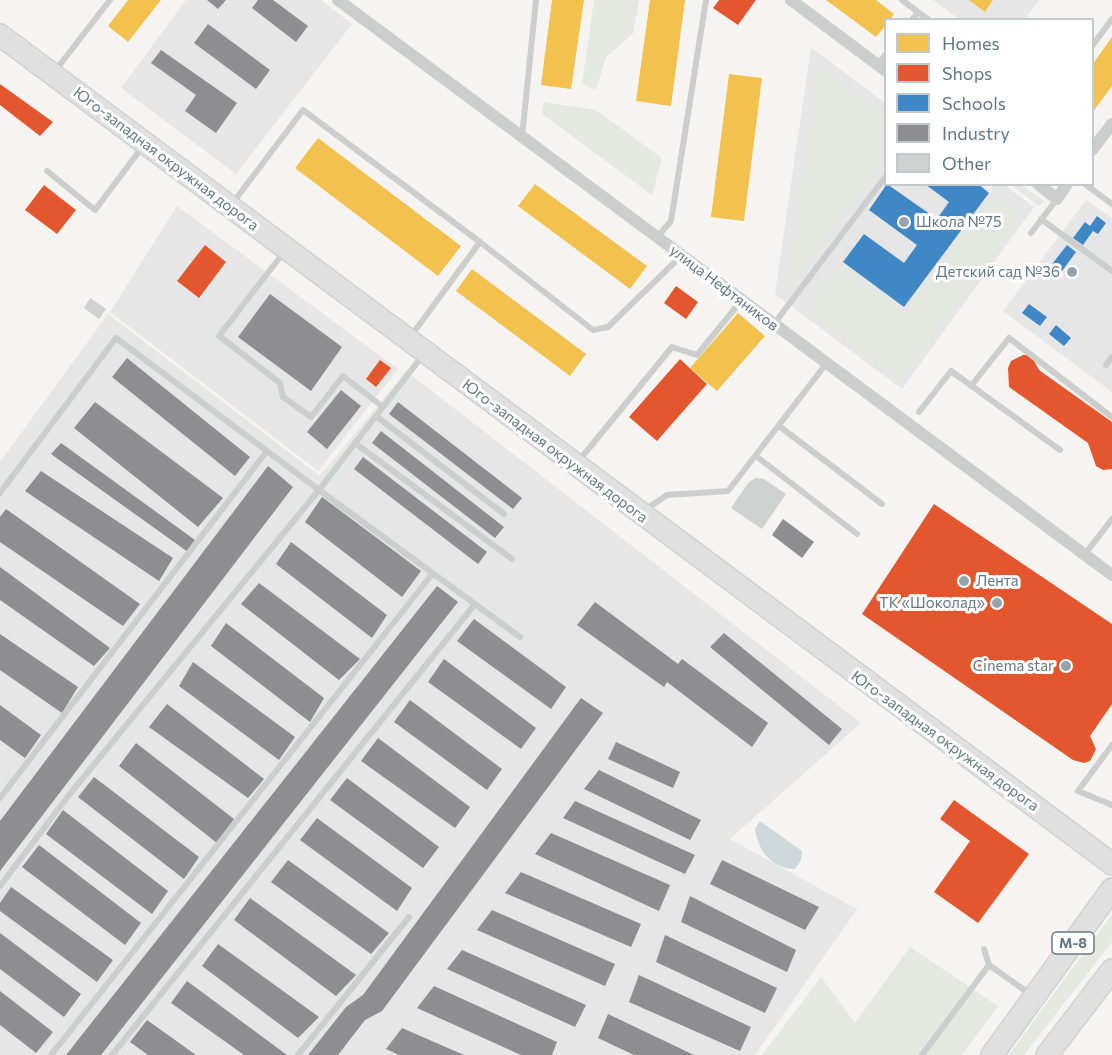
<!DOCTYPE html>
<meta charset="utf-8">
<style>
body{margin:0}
#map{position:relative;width:1112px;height:1055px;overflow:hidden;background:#f5f4f2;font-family:Commissioner,sans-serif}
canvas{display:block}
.legend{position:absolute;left:884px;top:18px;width:210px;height:168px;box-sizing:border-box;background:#fff;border:2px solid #c0c9ce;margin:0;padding:8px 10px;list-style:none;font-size:18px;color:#627985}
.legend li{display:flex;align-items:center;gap:12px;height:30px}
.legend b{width:30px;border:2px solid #c0c9ce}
</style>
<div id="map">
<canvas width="1112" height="1055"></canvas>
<ul class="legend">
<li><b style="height:16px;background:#f2c14e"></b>Homes</li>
<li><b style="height:16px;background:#e4572e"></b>Shops</li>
<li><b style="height:16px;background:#3f88c5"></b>Schools</li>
<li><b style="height:16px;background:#8d8d92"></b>Industry</li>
<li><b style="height:16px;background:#cfd0d0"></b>Other</li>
</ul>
</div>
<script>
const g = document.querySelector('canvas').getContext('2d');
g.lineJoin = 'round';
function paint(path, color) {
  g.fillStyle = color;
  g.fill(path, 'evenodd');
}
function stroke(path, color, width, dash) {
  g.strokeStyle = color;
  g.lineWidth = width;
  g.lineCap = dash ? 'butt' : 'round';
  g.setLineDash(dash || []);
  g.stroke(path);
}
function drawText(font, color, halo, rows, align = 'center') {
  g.font = font + ' Commissioner,sans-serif';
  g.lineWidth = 6;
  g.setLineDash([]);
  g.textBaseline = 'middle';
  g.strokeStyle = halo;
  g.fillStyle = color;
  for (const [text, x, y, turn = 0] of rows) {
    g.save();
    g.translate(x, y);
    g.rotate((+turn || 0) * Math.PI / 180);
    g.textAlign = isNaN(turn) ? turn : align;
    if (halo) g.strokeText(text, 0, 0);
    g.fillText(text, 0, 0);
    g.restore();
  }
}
const built = new Path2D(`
 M186,0H321L352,24L236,174L121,88Z
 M933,0H1039L1024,20L959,19Z
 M811,47L885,103L886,184L982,185L990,190L994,185H1005L1034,207L902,389L775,294Z
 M1086,200L1112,218V392L1003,311Z
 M177,206L398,369L318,471L110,312Z
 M108,314L320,476L406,371L861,723L730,839L857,909L755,1055H0V462Z`);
const green = new Path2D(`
 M594,0H639L633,34L606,57L596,90L582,84Z
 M818,65L885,115V161L785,293Z
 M544,102L596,110L662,158L652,195L542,114Z
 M1011,185H1022L1044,201L1039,206Z
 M994,194L1023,216L900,381L806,312L840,267L905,314Z
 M1112,914V942L1024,1055H1009Z
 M910,947L998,1006L962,1055H762L821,977L855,1023Z`);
const water = new Path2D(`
 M760,821L802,851L801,860L795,869C772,869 758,851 755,829Z`);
const homes = new Path2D(`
 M128,0H161L128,42L108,26Z
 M552,0H584L571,89L541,85Z
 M650,0H685L671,106L636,101Z
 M826,0H876L894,14L890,20H886V25L876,37Z
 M969,0H993L985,12Z
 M1112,37V86L1092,113V65Z
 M729,74L762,78L744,221L711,217Z
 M318,138L461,246L438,276L295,168Z
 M535,184L647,266L630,289L518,206Z
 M472,269L586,354L570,376L456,291Z
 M738,313L765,336L717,391L690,368Z`);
const shops = new Path2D(`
 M719,0H756L738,25L713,8Z
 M0,84L53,122L40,136L0,105Z
 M44,185L76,210L57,234L25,210Z
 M205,245L226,262L199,298L177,281Z
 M676,286L698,302L686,319L664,303Z
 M1023,355H1031L1039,370L1112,422V469L1103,470L1096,466L1088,443L1009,387L1008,368L1011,361Z
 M680,359L707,384L657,441L629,417Z
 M380,360L391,368L376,387L366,379Z
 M934,504L1112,624V704L1090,736L1096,749L1090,761L1084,763L1073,760L862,614Z
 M954,800L1029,854L978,923L934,892L970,841L940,819Z`);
const schools = new Path2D(`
 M887,184L937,219L949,202L925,184H978L989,193L904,307L843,262L864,234L904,263L917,245L869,210Z
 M1097,216L1106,223L1098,234L1093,231L1083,245L1073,238L1085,222L1090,226Z
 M1067,245L1076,252L1059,275L1049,268Z
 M1029,304L1047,317L1040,326L1022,313Z
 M1056,325L1071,338L1064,346L1049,334Z`);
const industry = new Path2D(`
 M207,0H226L218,9Z
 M258,0H273L308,26L296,42L252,8Z
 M208,24L270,70L256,89L194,43Z
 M161,50L237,103L216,133L185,111L196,95L151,63Z
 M270,294L342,347L311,391L238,337Z
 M127,358L250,457L235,476L112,377Z
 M341,390L361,406L327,449L307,432Z
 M95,402L223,498L198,527L74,428Z
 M398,402L522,498L513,509L389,414Z
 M381,431L504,527L495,538L372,443Z
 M61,443L195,540L188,552L51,454Z
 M363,457L487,552L478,564L354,469Z
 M268,466L293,487L0,871V821Z
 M41,471L173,558L159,581L25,491Z
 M322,497L421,571L402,597L305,522Z
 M6,509L140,604L123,626L0,542V517Z
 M783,519L814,542L802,558L772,535Z
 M291,542L387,615L372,638L276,564Z
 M0,567L110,648L94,666L0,600Z
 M259,583L360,659L339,680L241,604Z
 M437,586L458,602L101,1055H66Z
 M595,602L678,664L682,659L768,723L752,747L667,682L664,687L577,625Z
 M474,619L566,687L551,709L457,641Z
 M226,623L324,698L310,722L211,646Z
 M724,633L842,729L829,745L710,647Z
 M0,634L78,687L62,713L0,670Z
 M444,659L536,728L521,749L428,682Z
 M193,662L295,737L279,760L179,686Z
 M581,698L603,713L382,1011L365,1020L338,1055H308L346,1007L363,995Z
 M410,700L502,769L487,790L394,722Z
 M167,704L264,779L248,798L149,727Z
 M0,705L41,735L25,758L0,740Z
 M378,738L470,807L455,828L361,761Z
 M616,742L680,772L673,788L608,759Z
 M136,743L234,819L217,843L119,766Z
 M599,770L701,820L690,840L584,789Z
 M94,777L199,857L184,879L78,797Z
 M347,778L439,847L423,868L330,800Z
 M575,801L695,855L685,874L563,818Z
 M63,810L168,891L152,914L46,834Z
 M317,818L412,888L397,911L300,840Z
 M551,833L670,885L659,911L535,854Z
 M39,845L141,923L125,945L22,867Z
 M288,860L389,933L371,954L271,882Z
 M722,860L819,907L805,930L710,884Z
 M521,872L641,924L631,947L505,893Z
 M11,887L113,960L97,982L0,911V903Z
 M690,896L796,950L787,972L681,922Z
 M250,898L356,975L336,996L234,920Z
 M492,910L615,964L605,986L477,930Z
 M0,933L81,994L64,1017L0,969Z
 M665,935L777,988L765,1013L656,962Z
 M218,944L319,1017L298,1038L202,966Z
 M462,950L586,1005L575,1027L447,969Z
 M639,975L751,1027L740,1051L629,1002Z
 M187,981L287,1055H244L171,1003Z
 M434,986L557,1042L552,1055H521L417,1008Z
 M0,991L53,1032L36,1053L0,1025Z
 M608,1014L694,1055H634L598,1038Z
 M147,1020L196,1055H148L130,1042Z
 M402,1028L464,1055H399L386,1049Z`);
const building = new Path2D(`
 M90,298L106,309L99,319L84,308Z
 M755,478L764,479L786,494L762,529L731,508L748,483Z`);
const service = new Path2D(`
 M902,0L918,12
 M912,20L918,12L929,20
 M1092,46L1112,19
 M877,65L886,54
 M55,71L110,0
 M522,137L536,0
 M47,171L95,210L143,146
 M1085,184L1112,204
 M232,204L303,110L480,242
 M1041,219L1112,271
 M1031,233L1057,199
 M657,237L671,221L706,0
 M284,252L219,336L280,383L283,397L311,417L343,376L383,407
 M774,324L886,176
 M411,336L480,242L593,330L608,327L681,256
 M423,355L319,490L520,637
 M1106,365L1112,357
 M971,386L1009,338L1112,417
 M919,412L951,371L1060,450
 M376,416L504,514
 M779,426L882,504
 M355,443L512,559
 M756,456L857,534
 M577,463L672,347L697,355L741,301
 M0,493L116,338L319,490L69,795L0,886
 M645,510L667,495L728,491L826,364
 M1085,554L1112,519
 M1112,745L1078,791L1112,805
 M0,798L267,451
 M984,949L989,965L1030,994
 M51,1055L433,573
 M112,1055L475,604
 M298,1055L409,917
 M922,1055L989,965`);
const minor = new Path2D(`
 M338,0L1112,575
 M791,0L886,71
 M1092,150L1112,124
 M1038,184L1057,199L1067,184`);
const trunk = new Path2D(`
 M0,35L1112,864
 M992,1055L1112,889
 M1047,1055L1112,970`);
const markers = [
 [904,222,6,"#95a4ab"],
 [1072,272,6,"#95a4ab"],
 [964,581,6,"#95a4ab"],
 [997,603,6,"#95a4ab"],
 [1066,666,6,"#95a4ab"]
];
const shields = [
 [1073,943,42]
];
const shieldNames = [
 ["М-8",1073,943]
];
const streetNames = [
 ["Юго-западная окружная дорога",166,159,37],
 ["улица Нефтяников",724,288,37],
 ["Юго-западная окружная дорога",555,451,37],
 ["Юго-западная окружная дорога",945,741,36]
];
const poiNames = [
 ["Школа №75",916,222,"left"],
 ["Детский сад №36",1060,272],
 ["Лента",976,581,"left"],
 ["ТК «Шоколад»",985,603],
 ["Cinema star",1054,666]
];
paint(built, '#e5e6e5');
paint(green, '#e4e8e0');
paint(water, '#ced7da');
paint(homes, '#f2c14e');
paint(shops, '#e4572e');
paint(schools, '#3f88c5');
paint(industry, '#8d8d92');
paint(building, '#cfd0d0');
stroke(trunk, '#cfd1d1', 24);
stroke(service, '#cccece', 6);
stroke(minor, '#cccece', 12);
stroke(trunk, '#e0e0e1', 21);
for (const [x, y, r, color] of markers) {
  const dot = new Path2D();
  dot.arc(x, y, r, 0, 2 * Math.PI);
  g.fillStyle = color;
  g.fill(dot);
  stroke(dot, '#fff', 2);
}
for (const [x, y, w] of shields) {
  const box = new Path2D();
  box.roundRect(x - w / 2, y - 11, w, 22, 4.5);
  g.fillStyle = '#fff';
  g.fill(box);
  stroke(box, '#627985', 1.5);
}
drawText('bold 14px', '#627985', null, shieldNames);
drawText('15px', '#627985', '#fff', streetNames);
drawText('15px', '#627985', '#fff', poiNames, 'right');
</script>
